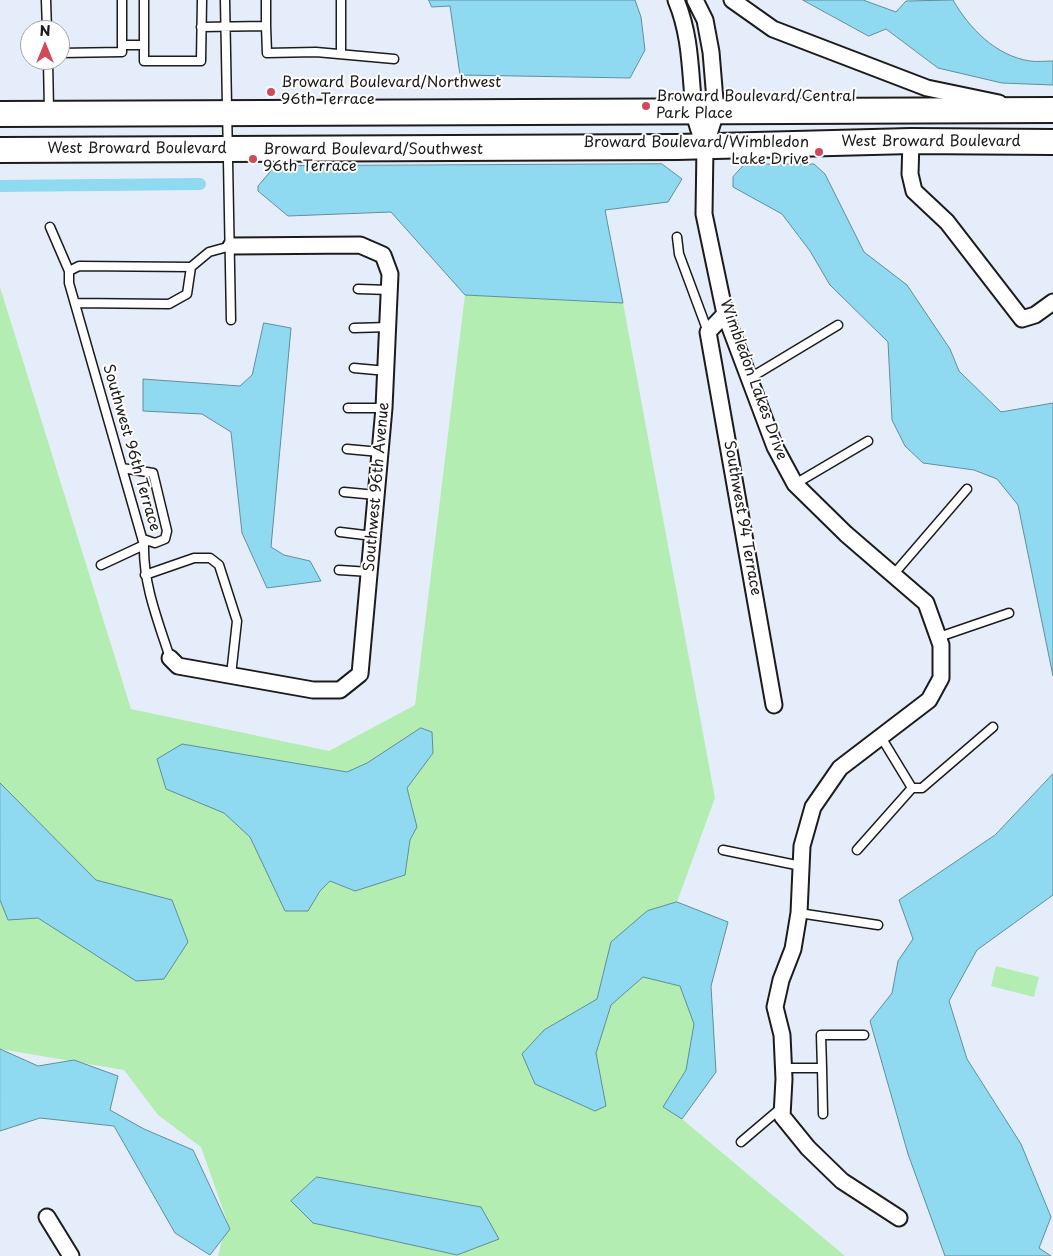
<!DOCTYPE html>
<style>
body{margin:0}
#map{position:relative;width:1053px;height:1256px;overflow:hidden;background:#e6edfa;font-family:"Playpen Sans",sans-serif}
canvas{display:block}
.north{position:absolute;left:20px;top:20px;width:50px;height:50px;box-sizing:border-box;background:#fff;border:1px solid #a4a4a4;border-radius:50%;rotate:0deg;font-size:14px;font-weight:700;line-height:20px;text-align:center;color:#1c1c1c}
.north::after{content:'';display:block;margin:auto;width:18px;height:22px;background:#d1495b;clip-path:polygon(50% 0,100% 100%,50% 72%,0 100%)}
</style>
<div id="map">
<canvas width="1053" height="1256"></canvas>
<div class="north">N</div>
</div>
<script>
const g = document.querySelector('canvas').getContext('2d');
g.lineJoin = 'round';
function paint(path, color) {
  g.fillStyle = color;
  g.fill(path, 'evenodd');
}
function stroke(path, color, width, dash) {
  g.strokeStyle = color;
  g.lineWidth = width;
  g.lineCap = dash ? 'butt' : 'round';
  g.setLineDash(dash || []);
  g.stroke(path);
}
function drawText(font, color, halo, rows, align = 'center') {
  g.font = font + ' "Playpen Sans",sans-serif';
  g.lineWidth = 4;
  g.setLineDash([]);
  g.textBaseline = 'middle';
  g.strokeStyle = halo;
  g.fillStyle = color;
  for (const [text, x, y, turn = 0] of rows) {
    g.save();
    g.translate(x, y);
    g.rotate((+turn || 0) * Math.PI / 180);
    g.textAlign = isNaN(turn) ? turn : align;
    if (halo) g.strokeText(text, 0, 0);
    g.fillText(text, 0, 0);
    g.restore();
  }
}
const green = new Path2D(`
 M0,287L131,709L329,751L415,705L465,295L623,303L715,798L677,902L728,922L711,986L716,1072L682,1119L845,1256H218L227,1221L201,1147L158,1115L124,1070L0,1049Z
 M996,966L1039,977L1034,997L991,986Z`);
const water = new Path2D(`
 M429,0H635L641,17L645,50L630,78L460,75L450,6L432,7Z
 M803,0H863L896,12L906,1L953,0C969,28 996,56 1030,61C1037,62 1046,61 1053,61V85L1002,83L938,68L886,29L869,36Z
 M662,164L682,179L668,202L605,210L623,303L465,295L391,212L288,216L258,191V186L275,166Z
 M745,164H814L825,174L864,252L907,285L950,349L959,371L1001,412L1053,403V676L1018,505L997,479L974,470L923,463L905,446L892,420L888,342L830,285L810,251L782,214L733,187V177Z
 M264,323L291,328L271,547L284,555L310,561L321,581L267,588L242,533L231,432L202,414L143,411V379L240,386L252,375Z
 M421,728L432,732L433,753L407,788L417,827L410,840L405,875L355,891L330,881L320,891L308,911H285L250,837L224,813L166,789L157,759L182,744L347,772L367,763Z
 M1053,774V895L977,950L949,1001L967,1059L1021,1144L1051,1217L1039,1248L1051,1256H945L908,1154L870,1021L892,993L898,961L913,939L899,900L995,835Z
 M0,783L96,880L172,900L188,942L164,979L136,981L38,918L8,920L0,900Z
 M677,902L728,922L711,986L716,1072L682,1119L663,1107L686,1070L694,1024L680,986L643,977L611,1005L596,1053L606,1106L595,1111L535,1084L522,1054L544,1030L597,999L611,942L647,911Z
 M0,1049L38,1066L74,1060L118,1076L110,1110L144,1129L193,1150L230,1229L210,1255L175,1233L114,1126L40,1118L0,1131Z
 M317,1177L481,1207L499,1239L457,1255L313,1223L291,1201Z`);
const canal = new Path2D(`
 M0,186L200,184`);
const lane = new Path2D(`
 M46,0L47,30
 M144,0V61H201L202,0
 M225,0L231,320
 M341,0V54
 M266,26V0
 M201,27L266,26L267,53L316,52L394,59
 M122,45H144
 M60,53L122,52V0
 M48,60L49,111
 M50,227L69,271
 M677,237L679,254L708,332
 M358,289L390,290
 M75,303L169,304L187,294L191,267
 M354,328L389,327
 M354,368L387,371
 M750,378L838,325
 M348,408H384
 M347,449L380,452
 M122,468L153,473L167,531L165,539L155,543L143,539
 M795,484L868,441
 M344,492L376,495
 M340,532L373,536
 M101,565L144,545
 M339,570L370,572
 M145,575L194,558H210L219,565L237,621L231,675
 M893,575L967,489
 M939,637L1009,613
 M170,658C158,621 143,584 144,545L69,283V271L79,266L191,267L209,252L231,246
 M881,737L912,788H922L993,727
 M723,850L801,866
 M857,850L912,788
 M799,913L878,925
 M784,1068H822L823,1114
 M822,1068L821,1035H864
 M741,1142L781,1108`);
const street = new Path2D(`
 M676,0C691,36 690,71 694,110C695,122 701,135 705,147
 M695,0L705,20L711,52L716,112L705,147L704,214L725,314L775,447L795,484L846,534L926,603L941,645V678L929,700L840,768L813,807L802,846L799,913L793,949L781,980L775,1007L782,1035L784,1079L782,1116L808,1148L842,1181L899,1218
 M732,0L773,29L927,88L999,103
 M911,141L910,174L914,191L947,222L1022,319L1035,315L1053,302
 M725,314L708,332L774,705
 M170,658L178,666L313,690H340L360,674L384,408L390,274L383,255L360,245L231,246
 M47,1217L71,1256`);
const primary = new Path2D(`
 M0,114L1053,110
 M0,150L677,147L911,141L1053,142`);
const markers = [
 [271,92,5,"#d1495b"],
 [646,106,5,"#d1495b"],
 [819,152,5,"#d1495b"],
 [253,159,5,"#d1495b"]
];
const poiNames = [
 ["Broward Boulevard/Northwest",281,83],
 ["96th Terrace",281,100],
 ["Broward Boulevard/Central",656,97],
 ["Park Place",656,114],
 ["Broward Boulevard/Wimbledon",809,143,"right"],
 ["Lake Drive",809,160,"right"],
 ["Broward Boulevard/Southwest",263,150],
 ["96th Terrace",263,167]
];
const streetNames = [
 ["West Broward Boulevard",931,142],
 ["West Broward Boulevard",137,149],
 ["Wimbledon Lakes Drive",753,380,70],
 ["Southwest 96th Terrace",131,448,74],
 ["Southwest 96th Avenue",377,487,-85],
 ["Southwest 94 Terrace",742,518,80]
];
paint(green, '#b3edb1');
paint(water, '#8fdaf0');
stroke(water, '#618e9b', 1);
stroke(canal, '#8fdaf0', 12);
stroke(lane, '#1c1c1c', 11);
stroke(street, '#1c1c1c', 19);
stroke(primary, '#1c1c1c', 28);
stroke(lane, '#fff', 8);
stroke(street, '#fff', 15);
stroke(primary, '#fff', 24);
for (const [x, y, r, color] of markers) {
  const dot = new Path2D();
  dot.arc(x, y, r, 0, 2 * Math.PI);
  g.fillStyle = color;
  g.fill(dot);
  stroke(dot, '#fff', 2);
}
drawText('15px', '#1c1c1c', '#fff', poiNames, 'left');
drawText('15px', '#1c1c1c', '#fff', streetNames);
</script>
